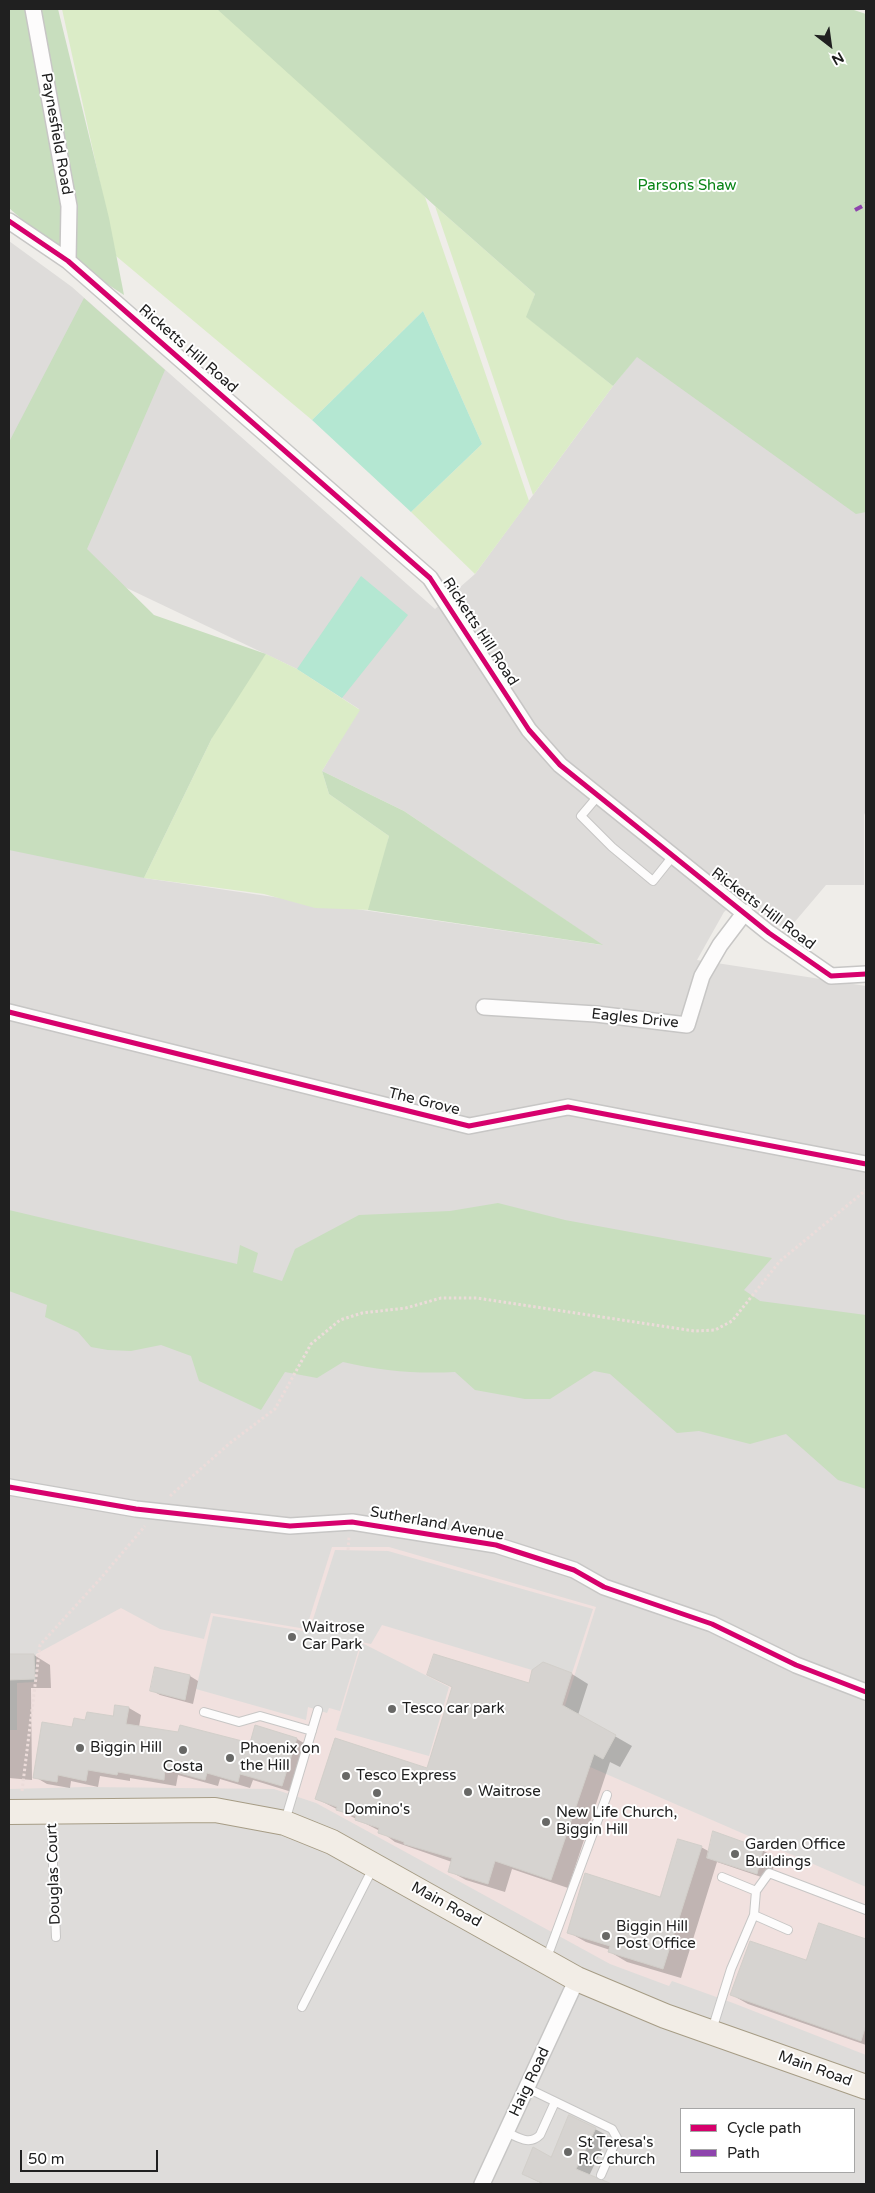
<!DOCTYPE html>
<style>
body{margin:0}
#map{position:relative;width:875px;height:2193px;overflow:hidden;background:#efede9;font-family:"Varela Round",sans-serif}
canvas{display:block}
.frame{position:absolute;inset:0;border:10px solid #202020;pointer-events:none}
.legend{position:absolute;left:680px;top:2108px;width:175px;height:65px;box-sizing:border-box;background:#fff;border:1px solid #a6a6a6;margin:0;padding:6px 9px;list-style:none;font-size:15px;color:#202020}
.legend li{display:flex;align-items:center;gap:10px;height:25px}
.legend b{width:25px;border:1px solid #a6a6a6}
.north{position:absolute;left:805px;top:20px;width:50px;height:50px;-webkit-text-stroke:4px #fff;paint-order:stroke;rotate:150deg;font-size:14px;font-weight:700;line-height:20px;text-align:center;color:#202020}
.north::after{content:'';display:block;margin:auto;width:18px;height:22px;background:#202020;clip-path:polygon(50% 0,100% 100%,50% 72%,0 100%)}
.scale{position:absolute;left:20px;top:2150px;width:138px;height:22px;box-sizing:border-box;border:2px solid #202020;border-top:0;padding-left:6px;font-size:15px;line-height:18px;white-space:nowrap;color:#202020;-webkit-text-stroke:4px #fff;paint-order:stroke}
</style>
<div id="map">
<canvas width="875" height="2193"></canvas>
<div class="frame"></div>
<ul class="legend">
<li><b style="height:6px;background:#d6006c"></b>Cycle path</li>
<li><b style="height:6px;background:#8e44ad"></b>Path</li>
</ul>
<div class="north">N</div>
<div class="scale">50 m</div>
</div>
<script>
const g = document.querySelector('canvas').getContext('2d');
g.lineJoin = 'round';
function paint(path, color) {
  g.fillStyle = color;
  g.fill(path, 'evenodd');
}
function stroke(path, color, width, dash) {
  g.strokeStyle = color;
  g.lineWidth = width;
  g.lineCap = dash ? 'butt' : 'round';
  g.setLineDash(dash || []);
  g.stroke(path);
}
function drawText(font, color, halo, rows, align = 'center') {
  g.font = font + ' "Varela Round",sans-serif';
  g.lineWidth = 4;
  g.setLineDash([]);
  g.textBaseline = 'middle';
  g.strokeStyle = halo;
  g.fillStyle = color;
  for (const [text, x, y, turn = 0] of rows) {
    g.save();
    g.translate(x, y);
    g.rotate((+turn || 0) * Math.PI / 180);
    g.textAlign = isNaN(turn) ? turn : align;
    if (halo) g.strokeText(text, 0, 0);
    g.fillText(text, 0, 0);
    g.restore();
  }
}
const residential = new Path2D(`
 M9,241L72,287L435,609L475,574L613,386L637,356L866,443V811L864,815V885H826L787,931L740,897L724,912L697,960L866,986V2184H9V834L144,878L602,945L404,811L322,771L359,709L297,669L9,532ZM681,2109H854V2172H681Z`);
const commercial = new Path2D(`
 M332,1547H389L596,1607L551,1750L866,1887V2055L733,2003L672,1981L669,1986L610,1964L316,1803L274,1789L87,1787L9,1789V1730H17V1683L36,1682V1654L121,1608L160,1629L204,1639L211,1613L306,1629Z`);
const religious = new Path2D(`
 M335,1550L388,1551L593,1609L572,1673L544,1663L532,1670L382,1625L371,1644L361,1642L340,1711L329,1708L327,1713L308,1707L306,1720L196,1689L213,1616L309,1632Z
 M362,1643L449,1687L429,1756L336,1730Z`);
const grass = new Path2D(`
 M62,9H224L425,197L529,501L475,574L411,512L482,444L423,311L312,420L116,256Z
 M435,206L535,294L527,317L613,386L533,495Z
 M266,654L297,669L360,710L322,771L329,794L389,836L372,910L315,908L264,894L144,878L212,738L207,737Z`);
const forest = new Path2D(`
 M9,9H58L109,218L124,295L61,254L9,208Z
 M217,9H851L866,14V512L856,514L637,357L613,386L526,317L535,294L435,206Z
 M84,298L165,370L87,549L154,615L266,654L212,738L144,878L9,850V442Z
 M322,771L404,811L603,945L368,910L389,836L329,794Z
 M498,1203L565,1220L772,1258L744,1290L760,1301L866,1315V1489L838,1480L786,1434L750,1444L699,1431L677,1433L610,1374L594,1371L550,1399H525L475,1390L455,1372C417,1374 381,1371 343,1362L317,1378L285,1372L261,1410L199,1381L191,1356L161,1345L131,1351L108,1350L91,1347L78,1332L45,1317L47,1305L9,1291V1210L237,1264L240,1245L258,1253L253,1272L282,1281L295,1249L359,1215L450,1211Z`);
const pitch = new Path2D(`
 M423,311L482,444L411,512L312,420Z
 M361,576L408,615L342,698L297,669Z`);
const shadow = new Path2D(`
 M34,1655L50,1665L51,1688H31L32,1780L9,1778V1656Z
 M544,1664L572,1674L588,1684L578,1715L632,1746L620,1767L610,1762L568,1888L512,1869L505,1892L466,1880L449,1871L452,1862L395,1842L380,1831L317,1799L428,1770L453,1687L445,1683L529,1685Z
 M190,1676L198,1681L193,1704L160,1695L151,1690Z
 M116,1706L129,1708L141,1715L139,1727L251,1745L297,1739L309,1746L295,1793L253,1780L250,1788L220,1779L218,1786L178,1775L176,1786L130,1778V1781L100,1776L98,1787L71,1781L70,1788L47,1784L35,1777L73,1728L86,1721L114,1718Z
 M701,1847L710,1852L762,1850L776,1858L770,1880L717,1862L681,1978L627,1962L610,1952V1950L586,1942L568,1932L661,1898Z
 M820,1925L866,1941V2045L748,2004L732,1995L807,1962Z
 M595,2129L608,2136L589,2176L601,2184H543L523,2174L551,2158Z`);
const building = new Path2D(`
 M9,1654H34L35,1679L9,1680Z
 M434,1654L529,1683L532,1670L543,1662L572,1673L562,1705L616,1735L603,1759L594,1754L551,1880L495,1861L488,1884L448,1872L452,1858L404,1844V1842L378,1833L379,1828L355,1820L356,1816L336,1810L337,1807L315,1799L335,1738L427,1768L452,1687L427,1675Z
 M155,1667L190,1675L185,1700L150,1691Z
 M115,1705L129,1707L126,1724L178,1732L180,1725L250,1743L255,1725L297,1738L282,1786L240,1774L238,1782L207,1773L205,1780L165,1769L164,1780L118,1772L117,1775L88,1770L86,1781L58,1775L57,1782L33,1778L42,1722L72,1727L74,1718L85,1720L87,1712L113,1716Z
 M713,1831L763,1849L757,1874L707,1858Z
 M678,1839L702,1846L663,1969L608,1952L610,1946L567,1933L585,1873L660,1897Z
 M819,1923L866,1939V2025L861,2041L730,1995L750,1941L806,1960Z
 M569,2115L596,2128L576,2169L612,2184H544L522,2174L533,2147L551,2157Z`);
const path = new Path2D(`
 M170,1496L230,1443L275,1409L311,1344L340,1320L362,1313L406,1308L441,1298H477L694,1331L715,1330L732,1321L780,1261L866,1190
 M348,1550L349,1537
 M22,1791L40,1645L101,1578L145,1526`);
const lane = new Path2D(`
 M598,796L581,816L612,847L653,881L673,856
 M204,1712L239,1722L260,1716L312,1731
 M51,1815L56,1937
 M285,1821L318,1710
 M722,1877L756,1891
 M754,1915L788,1930
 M546,1960L607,1795
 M302,2007L373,1868
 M712,2030L731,1969L754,1915L756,1891L769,1873L866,1910
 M527,2088L612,2129L617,2138L601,2175
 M506,2132C518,2137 529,2146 540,2135L555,2102`);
const street = new Path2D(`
 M33,9L69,206L68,261
 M9,221L68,261L430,578L529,730L560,765L769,933L831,976L866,974
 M484,1007L596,1014L687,1025L702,976L720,945L745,912
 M9,1012L469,1126L568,1107L866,1164
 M9,1487L136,1509L290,1526L352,1522L496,1545L574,1570L604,1587L712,1624L796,1665L866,1692
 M482,2184L577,1979`);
const primary = new Path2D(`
 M9,1812L215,1810L285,1823L332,1842L577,1979L665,2016L866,2087`);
const quiet = new Path2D(`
 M855,210L866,204`);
const cycleway = new Path2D(`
 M9,221L68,261L430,578L529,730L560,765L769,933L831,976L866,974
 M9,1012L469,1126L568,1107L866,1164
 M9,1487L136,1509L290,1526L352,1522L496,1545L574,1570L604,1587L712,1624L796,1665L866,1692`);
const markers = [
 [292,1637,5,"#686866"],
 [392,1709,5,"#686866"],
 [80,1748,5,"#686866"],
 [183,1750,5,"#686866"],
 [230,1758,5,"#686866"],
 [346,1776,5,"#686866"],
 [468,1792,5,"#686866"],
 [377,1793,5,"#686866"],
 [546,1822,5,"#686866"],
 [735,1854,5,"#686866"],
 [606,1936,5,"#686866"],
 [568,2152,5,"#686866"]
];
const streetNames = [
 ["Paynesfield Road",56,134,80],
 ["Ricketts Hill Road",188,349,41],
 ["Ricketts Hill Road",480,632,57],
 ["Ricketts Hill Road",763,909,37],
 ["Eagles Drive",635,1019,6],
 ["The Grove",424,1102,14],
 ["Sutherland Avenue",437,1524,10],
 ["Douglas Court",54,1874,-92],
 ["Main Road",446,1905,29],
 ["Main Road",815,2069,20],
 ["Haig Road",530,2082,-65]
];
const parkNames = [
 ["Parsons Shaw",687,186]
];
const poiNames = [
 ["Waitrose",302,1628],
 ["Car Park",302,1645],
 ["Tesco car park",402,1709],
 ["Biggin Hill",90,1748],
 ["Phoenix on",240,1749],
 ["the Hill",240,1766],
 ["Costa",183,1767,"center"],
 ["Tesco Express",356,1776],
 ["Waitrose",478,1792],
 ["Domino's",377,1810,"center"],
 ["New Life Church,",556,1813],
 ["Biggin Hill",556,1830],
 ["Garden Office",745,1845],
 ["Buildings",745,1862],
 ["Biggin Hill",616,1927],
 ["Post Office",616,1944],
 ["St Teresa's",578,2143],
 ["R.C church",578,2160]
];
paint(residential, '#dedcda');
paint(commercial, '#f1e1df');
paint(religious, '#dddcda');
paint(grass, '#dbecc7');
paint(forest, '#c8debe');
paint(pitch, '#b4e7d2');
paint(shadow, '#0003');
paint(building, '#d6d3d0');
stroke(building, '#d2cfca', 1);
stroke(lane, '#c7c6c5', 10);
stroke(street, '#c7c6c5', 18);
stroke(primary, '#a69c85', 26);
stroke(path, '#ecdcda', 3, [2.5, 2.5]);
stroke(lane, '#fdfcfc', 8);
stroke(street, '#fdfcfc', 15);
stroke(primary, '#f2ede6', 24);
stroke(quiet, '#8e44ad', 4, [8, 4]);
stroke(cycleway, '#d6006c', 5);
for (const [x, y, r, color] of markers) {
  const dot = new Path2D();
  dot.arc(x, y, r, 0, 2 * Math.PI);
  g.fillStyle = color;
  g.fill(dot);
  stroke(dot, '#fff', 2);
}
drawText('15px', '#202020', '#fff', streetNames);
drawText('15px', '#098416', '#fff', parkNames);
drawText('15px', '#202020', '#fff', poiNames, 'left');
</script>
